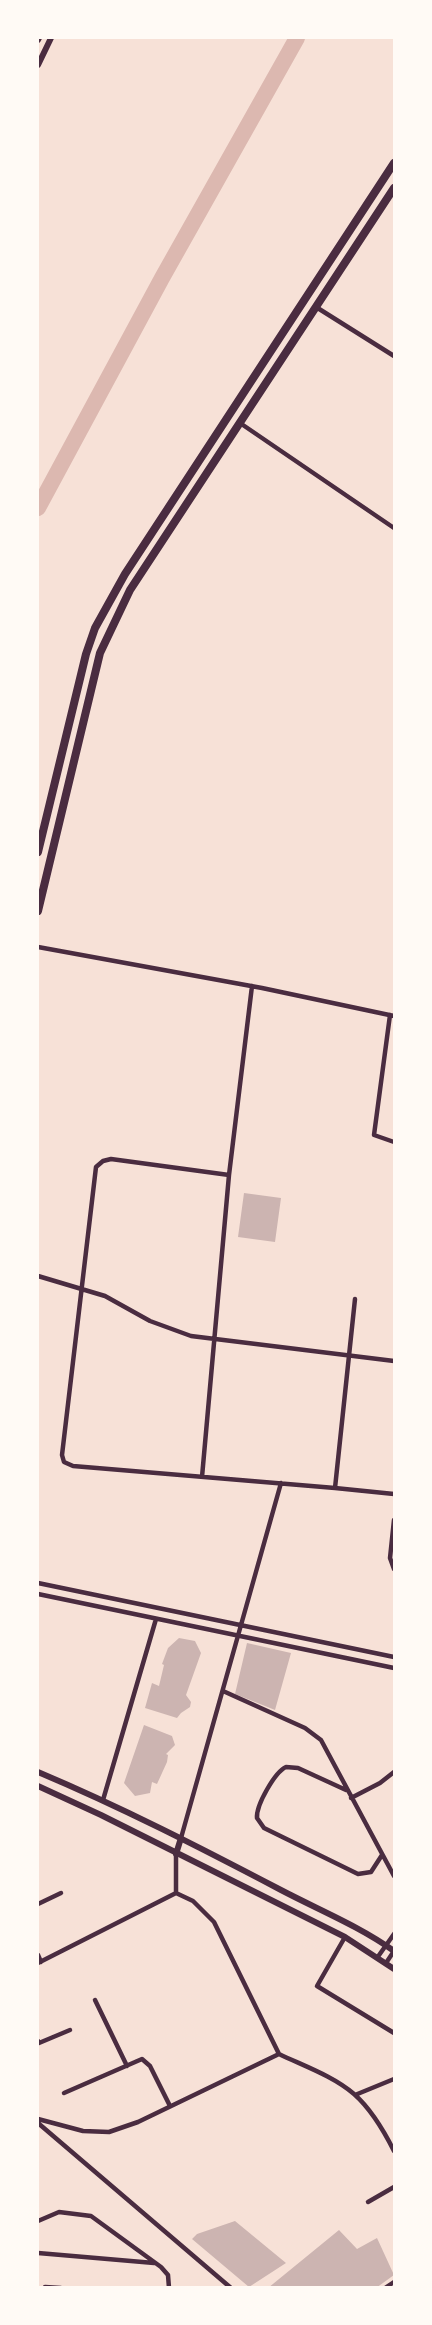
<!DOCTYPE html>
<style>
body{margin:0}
#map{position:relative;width:432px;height:2325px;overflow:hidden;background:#f7e1d7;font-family:"DM Sans",sans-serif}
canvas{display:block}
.frame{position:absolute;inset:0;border:39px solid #fffaf5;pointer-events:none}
</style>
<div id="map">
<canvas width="432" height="2325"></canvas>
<div class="frame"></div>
</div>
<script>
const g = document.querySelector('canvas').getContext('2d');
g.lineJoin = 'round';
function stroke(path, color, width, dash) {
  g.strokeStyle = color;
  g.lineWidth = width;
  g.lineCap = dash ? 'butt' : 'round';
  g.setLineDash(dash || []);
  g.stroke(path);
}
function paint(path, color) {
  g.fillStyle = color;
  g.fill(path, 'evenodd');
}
const river = new Path2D(`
 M38,508L162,278L297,38`);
const building = new Path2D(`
 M244,1193L281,1198L275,1242L238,1237Z
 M179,1638L195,1641L201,1653L186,1695L191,1702L190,1707L181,1713L177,1718L145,1708L152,1683L159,1686L164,1665L162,1664L168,1648Z
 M247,1643L291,1653L275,1710L235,1694Z
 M144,1725L172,1736L175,1745L166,1754L168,1755L167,1762L157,1784L152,1782L150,1793L135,1796L124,1783Z
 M235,2221L286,2263L249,2287L192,2239L197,2234Z
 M339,2230L357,2249L377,2238L394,2275L376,2288H268Z`);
const minor = new Path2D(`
 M316,307L394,356
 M240,423L394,528
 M38,947L262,988L394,1016
 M390,1015L374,1135L394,1142
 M229,1175L111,1159L103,1161L96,1167L62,1455L64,1462L73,1466L335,1488L394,1494
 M38,1276L105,1296L150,1321L191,1336L394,1361
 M202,1477L229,1175L252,986
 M335,1488L355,1299
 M394,1520L390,1558L394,1569
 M38,1583L394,1657
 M38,1594L394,1668
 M223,1691L305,1728L321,1740L394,1876
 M346,1790L298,1768L286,1767C275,1772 256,1805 257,1818L264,1828L358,1874L371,1872L382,1855
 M351,1798L380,1783L394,1772
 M103,1800L156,1619
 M181,1838L281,1483
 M176,1893L193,1901L214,1922L279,2054
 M38,1904L61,1893
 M345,1937L317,1986L394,2033
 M38,1955L41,1962
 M377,1958L394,1934
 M38,1963L176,1893V1854
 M386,1963L394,1951
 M95,2000L127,2066
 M38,2041L39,2043L70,2030
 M64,2093L142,2059L150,2066L170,2106
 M355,2095L394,2079
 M38,2119L83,2131L109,2132L138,2122L279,2054C304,2066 333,2076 354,2094C371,2109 384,2131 394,2151
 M38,2123L231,2288
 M368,2202L394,2187
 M38,2221L59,2212L91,2216L161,2267L168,2275L169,2288
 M38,2253L154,2263
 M45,2287L61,2288
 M385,2288L394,2282`);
const secondary = new Path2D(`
 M38,40L39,38
 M38,65L51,38
 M38,1772C121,1807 201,1848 281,1890C319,1910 359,1926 394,1951
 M38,1786L101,1815L345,1937L394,1969
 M176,1854L181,1838`);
const trunk = new Path2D(`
 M38,852L86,654L95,628L125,574L394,163
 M38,911L100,653L130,590L394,188`);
stroke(river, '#dcb8b0', 16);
paint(building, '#ccb4b1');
stroke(minor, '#4a2c40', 4.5);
stroke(secondary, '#4a2c40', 6);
stroke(trunk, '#4a2c40', 8);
</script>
